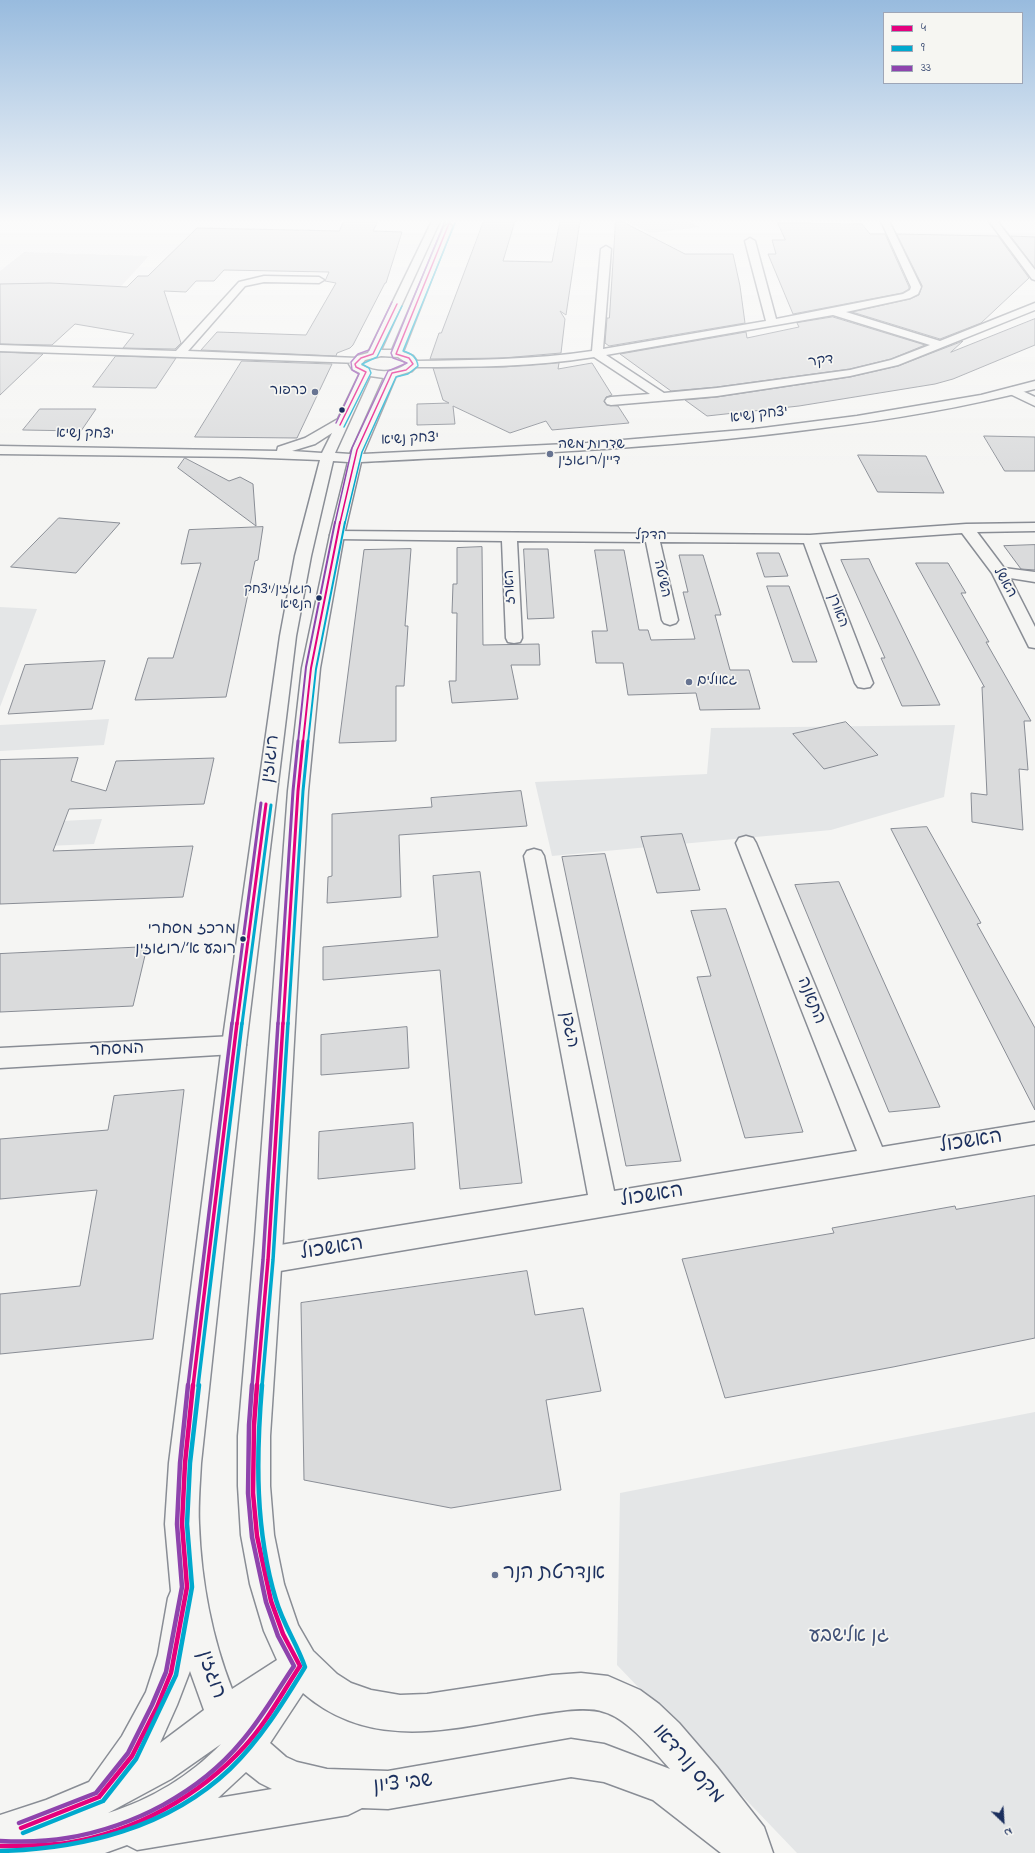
<!DOCTYPE html>
<meta charset="utf-8">
<style>
body{margin:0}
#map{position:relative;width:1035px;height:1853px;overflow:hidden;background:#f5f5f3;font-family:"Indie Flower",sans-serif}
canvas{display:block}
.legend{position:absolute;left:883px;top:12px;width:140px;height:72px;box-sizing:border-box;background:#f6f6f2;border:1px solid #9ea6b7;margin:0;padding:5px 7px;list-style:none;font-size:12px;color:#1b2f5e}
.legend li{display:flex;align-items:center;gap:8px;height:20px}
.legend b{width:20px;border:1px solid #9ea6b7}
.north{position:absolute;left:983px;top:1801px;width:40px;height:40px;-webkit-text-stroke:3px #f6f6f2;paint-order:stroke;rotate:155deg;font-size:11px;font-weight:700;line-height:16px;text-align:center;color:#1b2f5e}
.north::after{content:'';display:block;margin:auto;width:14px;height:18px;background:#1b2f5e;clip-path:polygon(50% 0,100% 100%,50% 72%,0 100%)}
</style>
<div id="map">
<canvas width="1035" height="1853"></canvas>
<ul class="legend">
<li><b style="height:5px;background:#e5007d"></b>4</li>
<li><b style="height:5px;background:#00a9ce"></b>9</li>
<li><b style="height:5px;background:#8e44ad"></b>33</li>
</ul>
<div class="north">N</div>
</div>
<script>
const g = document.querySelector('canvas').getContext('2d');
g.lineJoin = 'round';
function paint(path, color) {
  g.fillStyle = color;
  g.fill(path, 'evenodd');
}
function stroke(path, color, width, dash) {
  g.strokeStyle = color;
  g.lineWidth = width;
  g.lineCap = dash ? 'butt' : 'round';
  g.setLineDash(dash || []);
  g.stroke(path);
}
function drawText(font, color, halo, rows, align = 'center') {
  g.font = font + ' "Indie Flower","Playpen Sans Hebrew",sans-serif';
  g.lineWidth = 3.5;
  g.setLineDash([]);
  g.textBaseline = 'middle';
  g.strokeStyle = halo;
  g.fillStyle = color;
  for (const [text, x, y, turn = 0] of rows) {
    g.save();
    g.translate(x, y);
    g.rotate((+turn || 0) * Math.PI / 180);
    g.textAlign = isNaN(turn) ? turn : align;
    if (halo) g.strokeText(text, 0, 0);
    g.fillText(text, 0, 0);
    g.restore();
  }
}
const built = new Path2D(`
 M24,252L149,256L99,310L0,308V271Z`);
const green = new Path2D(`
 M626,221H687L699,227L651,233Z
 M92,255L145,256L117,282L62,280Z
 M0,607L37,609L0,707Z
 M109,719L104,745L0,751V725Z
 M955,725L944,797L831,830L552,856L535,782L707,774L711,728Z
 M102,819L94,844L0,848V824Z
 M1035,1412V1853H797L617,1665L620,1493Z`);
const building = new Path2D(`
 M344,221H378L373,231L402,232L386,283H385L353,345L350,348L337,353L336,356L201,350L217,332L306,335L336,283L325,281L329,272L224,270L214,281H196L186,292L164,291L181,343L175,349L123,348L134,334L75,324L52,345L0,344V284L50,283L127,287L138,276H148L197,228L339,231Z
 M484,221H515L503,261L552,262L560,221H580L566,315L560,311L565,319L561,353L503,358L430,359L439,333H441Z
 M616,221H621L685,254H733L740,286L745,323L609,346L605,343L607,318H609Z
 M778,223L862,224L870,234H885L909,287V289L902,293L793,314L768,254H776L772,240H785Z
 M897,234L998,236L1029,278L981,323L940,339L852,312L910,299L919,295L922,286Z
 M1011,236L1035,237V268Z
 M833,317L925,345L891,359L850,369L717,387L671,391L620,354L746,332L747,338L799,327L797,323Z
 M1035,319V345L953,379L935,384L799,406L707,416L685,400L717,397L850,377L898,366L963,341L951,352Z
 M0,352L43,354L0,395Z
 M116,356L176,358L156,388L93,387Z
 M242,361L332,364L297,438L195,437Z
 M559,363L558,369L592,363L612,395L606,397L604,402L607,405L618,406L629,423L552,430L546,421L510,433L453,406L455,424L417,425V404L449,403L443,400L433,368L504,367Z
 M40,409H96L81,431L23,430Z
 M984,436L1035,437V471H1005Z
 M858,455L926,456L944,493L878,492Z
 M185,458L229,481L240,477L253,484L256,526L178,468Z
 M59,518L120,523L76,573L11,567Z
 M263,527L258,560L255,561L226,697L135,700L148,658H173L201,563L181,564L189,530Z
 M1035,545V570L1021,569L1004,546Z
 M482,547L483,645L539,644L540,665H511L518,699L452,703L449,681H456L457,613H452L453,584H457V548Z
 M411,549L405,626H408L404,686H396V741L339,743L364,550Z
 M524,549H548L554,618L528,619Z
 M595,550H624L639,630H648L651,640L695,639L683,592H688L679,555H703L721,615H715L730,670H749L760,709L700,710L696,693L628,695L623,663H596L592,631H607Z
 M757,553H779L788,576L765,577Z
 M869,559L874,570L940,705L902,706L881,658H885L841,560Z
 M916,563H948L966,593H961L989,642H986L1031,721H1024L1028,770L1019,769L1023,830L972,822L971,793L987,795L982,687H984Z
 M767,586H789L817,662H793Z
 M105,661L92,709L8,714L25,665Z
 M846,722L878,755L824,769L793,734Z
 M78,758L71,781L106,791L116,761L214,758L204,804L69,809L53,851L193,846L183,897L0,904V760Z
 M521,791L527,826L399,835L401,897L327,903L328,877L332,876V814L432,807L431,798Z
 M927,827L981,923L977,924L1035,1028V1110L891,829Z
 M682,834L700,890L657,893L641,837Z
 M605,854L681,1161L626,1166L562,857Z
 M480,872L522,1183L460,1189L440,970L323,980V947L438,937L433,876Z
 M839,882L940,1107L889,1112L795,885Z
 M726,909L748,972L803,1132L745,1138L697,977L711,976L691,911Z
 M147,947L133,1006L0,1012V954Z
 M407,1027L409,1068L321,1075V1035Z
 M184,1090L153,1339L0,1354V1294L80,1286L97,1190L0,1199V1139L108,1130L114,1096Z
 M413,1123L415,1169L318,1179L319,1132Z
 M1035,1196V1338L893,1367L725,1398L682,1259L834,1233L832,1228L955,1206L956,1209Z
 M527,1271L535,1315L583,1308L601,1391L546,1400L561,1490L451,1508L304,1480L301,1303Z`);
const street = new Path2D(`
 M881,221H889L921,287L918,294L910,298L846,312L940,341L1035,303V310L898,365L850,376L717,396L611,405L607,404L605,401L607,398L611,397L650,394L594,357C534,367 474,367 413,367L407,364L413,361C473,360 533,360 592,351L601,249L606,246L611,249L603,349L766,321L745,241L750,238L755,241L776,319L903,294L910,290L911,287ZM833,315L930,345L891,360L850,370L717,388L664,393L606,355Z
 M989,221H997L1035,270V280L1032,279Z
 M264,276L319,277L324,280L319,283L264,282L245,286L188,351L357,358L361,359L363,361L361,363L0,351V345L176,351L239,282Z
 M1014,387L1035,397V406L1010,394L1008,391L1010,388Z
 M1035,523V531L977,532L1004,568L1035,572V582L1010,578L1035,627V648L1029,647L992,573L962,533L819,543L873,683L870,687L864,688L858,687L855,683L804,543L660,542L678,620L676,623L670,625L664,623L662,620L646,542L517,541L522,638L520,642L514,643L508,642L506,638L502,541L337,539L332,538L330,535L332,532L337,531L810,535L966,524Z
 M746,836L753,838L756,843L882,1147L1035,1122V1144L268,1273L258,1269L254,1260L258,1251L268,1247L588,1195L524,856L527,851L534,849L541,851L544,856L614,1191L857,1151L736,843L739,838Z
 M234,1036L243,1038L246,1045L243,1052L234,1054L0,1068V1048Z`);
const secondary = new Path2D(`
 M432,221H440L381,350H392L444,227L448,224L451,225L452,227L403,352L413,356L419,364L412,371L396,376L363,454L587,443L755,429L857,416L981,395L1035,381V389C962,408 888,420 814,429C663,449 512,454 361,462L344,535L320,668L308,791L283,1238L270,1436V1486L274,1535L284,1584L298,1625L313,1651L337,1674L351,1683L371,1690L400,1695L427,1694L552,1675L581,1673L608,1676L640,1690L659,1704L679,1723L717,1767L764,1827L773,1853H721L653,1800L604,1782L571,1777L388,1809L362,1808L348,1815L137,1850L127,1845L105,1853H0V1815L46,1800L89,1782L122,1736L146,1692L158,1655L168,1598L171,1591L165,1524L169,1463L222,1045L280,636L295,556L320,460L242,457L0,454V446L277,451L278,447L305,438L338,419L360,373L352,369L349,364L357,356L368,353ZM381,356L398,357L407,363C395,374 375,373 361,365L365,360ZM370,376L384,378L350,454L335,453ZM332,433L322,453L292,451L315,444ZM333,461L348,462L330,535L302,668L288,791L255,1238L238,1436V1486L241,1535L250,1584L264,1631L277,1660L232,1689C212,1638 201,1580 199,1524C198,1504 200,1483 201,1463L246,1045L296,636L311,556ZM190,1671L204,1710L160,1743L177,1705ZM303,1693C382,1761 476,1720 567,1710C579,1709 593,1708 604,1712C627,1718 655,1752 670,1769L604,1744L571,1739L388,1771L327,1769L297,1762L286,1757L270,1743ZM221,1744C190,1776 150,1800 108,1813L171,1779ZM246,1772L260,1783L272,1789L218,1798Z`);
const bus1Far4 = new Path2D(`
 M340,425L366,372L356,367L355,364L361,358L373,354L397,304
 M340,523L357,450L392,373L406,370L413,364L409,358L396,354L450,221`);
const bus1Far3 = new Path2D(`
 M303,742L311,668L340,522`);
const bus1Far2 = new Path2D(`
 M237,1024L266,804
 M283,1024L298,791L303,741`);
const bus1Far1 = new Path2D(`
 M193,1386L237,1023
 M257,1386L268,1260L283,1023`);
const bus1 = new Path2D(`
 M21,1828L99,1797L132,1756L157,1707L171,1673L187,1587L182,1524L185,1463L193,1385
 M0,1846C22,1846 44,1846 67,1843C134,1832 199,1797 245,1746C267,1722 282,1693 300,1666L283,1634L271,1601L257,1536L253,1493L254,1425L257,1385`);
const bus2Far4 = new Path2D(`
 M344,427L371,373L369,368L362,364L377,357L402,306
 M345,523L362,452L396,377L408,374L418,366C417,357 411,353 403,351L455,223`);
const bus2Far3 = new Path2D(`
 M308,742L316,669L345,522`);
const bus2Far2 = new Path2D(`
 M242,1024L271,805
 M288,1024L303,791L308,741`);
const bus2Far1 = new Path2D(`
 M198,1386L242,1023
 M262,1386L273,1260L288,1023`);
const bus2 = new Path2D(`
 M23,1833L103,1801L136,1759L176,1675L192,1587L187,1524L190,1463L199,1385
 M0,1851C82,1849 168,1828 230,1769C260,1740 283,1703 305,1667C297,1644 283,1624 276,1600C255,1530 256,1458 262,1385`);
const bus3Far4 = new Path2D(`
 M336,423L359,374L352,370L351,362L358,354L369,350L392,302
 M335,523L352,448L388,371L407,363L393,358L391,353L445,221`);
const bus3Far3 = new Path2D(`
 M298,742L306,667L335,522`);
const bus3Far2 = new Path2D(`
 M232,1024L261,803
 M278,1024L293,791L298,741`);
const bus3Far1 = new Path2D(`
 M188,1386L232,1023
 M252,1386L263,1260L278,1023`);
const bus3 = new Path2D(`
 M19,1823L96,1793L128,1753L152,1705L166,1672L182,1587L177,1524L180,1463L188,1385
 M0,1841C22,1842 45,1842 67,1838C133,1827 199,1793 242,1741C262,1718 277,1691 294,1666L278,1636L266,1602L252,1537L248,1493L249,1425L252,1385`);
const markers = [
 [315,392,4,"#677492"],
 [342,410,3.5,"#1b2f5e"],
 [550,454,4,"#677492"],
 [319,598,3.5,"#1b2f5e"],
 [689,682,4,"#677492"],
 [243,939,3.5,"#1b2f5e"],
 [495,1575,4,"#677492"]
];
const farBusnames = [
 ["רוגוזין/יצחק",312,591],
 ["הנשיא",312,606]
];
const farStreetnames = [
 ["דקר",821,362,-8],
 ["יצחק נשיא",759,416,-7],
 ["יצחק נשיא",85,435,1],
 ["יצחק נשיא",410,440,-3],
 ["הדקל",651,537],
 ["השיטה",661,579,78],
 ["האשל",1004,583,60],
 ["הארז",511,587,-93],
 ["האורן",837,611,69]
];
const farPoinames = [
 ["כרפור",307,392,"right"],
 ["שדרות משה",558,446],
 ["דיין/רוגוזין",558,462],
 ["גאולים",697,682]
];
const busNames = [
 ["מרכז מסחרי",236,930],
 ["רובע א׳/רוגוזין",236,950]
];
const streetNames = [
 ["רוגוזין",272,759,-83],
 ["התאנה",810,1001,68],
 ["הגפן",568,1030,79],
 ["המסחר",117,1051,-3]
];
const nearStreetnames = [
 ["האשכול",971,1143,-9],
 ["האשכול",652,1197,-9],
 ["האשכול",332,1250,-9],
 ["רוגזין",210,1675,71],
 ["מקס נורדאו",687,1765,49],
 ["שבי ציון",403,1785,-6]
];
const nearPoinames = [
 ["אנדרטת הנר",503,1575]
];
const nearParknames = [
 ["גן אלישבע",849,1638]
];
paint(built, '#e5e5e6');
paint(green, '#e4e6e7');
paint(building, '#dadbdc');
stroke(building, '#898d95', 1);
stroke(street, '#898d95', 3);
stroke(secondary, '#898d95', 3);
paint(street, '#f5f5f3');
paint(secondary, '#f5f5f3');
stroke(bus1Far4, '#e5007d', 1.5);
stroke(bus1Far3, '#e5007d', 2);
stroke(bus1Far2, '#e5007d', 3);
stroke(bus1Far1, '#e5007d', 3.5);
stroke(bus1, '#e5007d', 4.5);
stroke(bus2Far4, '#00a9ce', 1.5);
stroke(bus2Far3, '#00a9ce', 2);
stroke(bus2Far2, '#00a9ce', 3);
stroke(bus2Far1, '#00a9ce', 3.5);
stroke(bus2, '#00a9ce', 4.5);
stroke(bus3Far4, '#8e44ad', 1.5);
stroke(bus3Far3, '#8e44ad', 2);
stroke(bus3Far2, '#8e44ad', 3);
stroke(bus3Far1, '#8e44ad', 3.5);
stroke(bus3, '#8e44ad', 4.5);
const sky = g.createLinearGradient(0, 0, 0, 480);
sky.addColorStop(0, '#98bbde');
sky.addColorStop(0.46, '#fafafa');
sky.addColorStop(1, '#fafafa00');
g.fillStyle = sky;
g.fillRect(0, 0, 1035, 480);
for (const [x, y, r, color] of markers) {
  const dot = new Path2D();
  dot.arc(x, y, r, 0, 2 * Math.PI);
  g.fillStyle = color;
  g.fill(dot);
  stroke(dot, '#f6f6f2', 1.5);
}
drawText('13px', '#1b2f5e', '#f6f6f2', farBusnames, 'right');
drawText('14px', '#1b2f5e', '#f6f6f2', farStreetnames);
drawText('14px', '#1b2f5e', '#f6f6f2', farPoinames, 'left');
drawText('16px', '#1b2f5e', '#f6f6f2', busNames, 'right');
drawText('17px', '#1b2f5e', '#f6f6f2', streetNames);
drawText('20px', '#1b2f5e', '#f6f6f2', nearStreetnames);
drawText('20px', '#1b2f5e', '#f6f6f2', nearPoinames, 'left');
drawText('20px', '#405177', '#f6f6f2', nearParknames);
</script>
